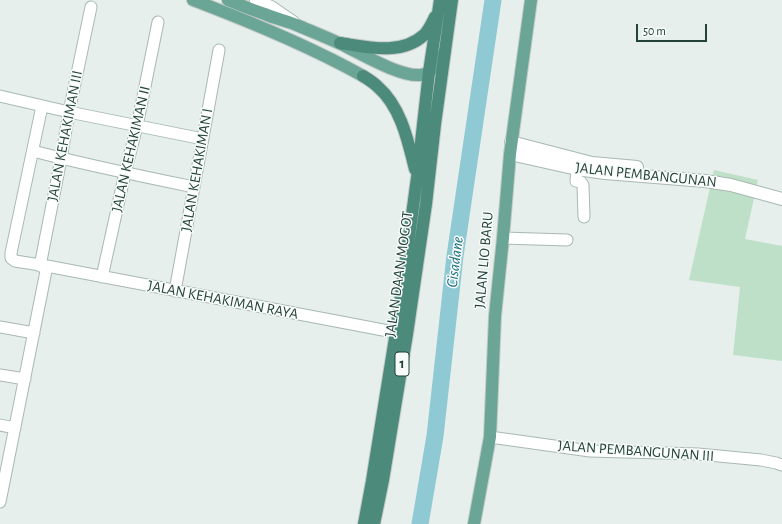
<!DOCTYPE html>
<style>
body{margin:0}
#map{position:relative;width:782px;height:524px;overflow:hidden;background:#e6efeb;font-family:"Alegreya Sans",sans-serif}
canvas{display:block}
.scale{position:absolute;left:636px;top:24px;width:71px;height:18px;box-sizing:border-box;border:2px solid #24423a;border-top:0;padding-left:5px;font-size:12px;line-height:14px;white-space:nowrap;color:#24423a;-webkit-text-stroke:3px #f7fbf9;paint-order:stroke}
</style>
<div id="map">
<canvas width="782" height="524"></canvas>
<div class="scale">50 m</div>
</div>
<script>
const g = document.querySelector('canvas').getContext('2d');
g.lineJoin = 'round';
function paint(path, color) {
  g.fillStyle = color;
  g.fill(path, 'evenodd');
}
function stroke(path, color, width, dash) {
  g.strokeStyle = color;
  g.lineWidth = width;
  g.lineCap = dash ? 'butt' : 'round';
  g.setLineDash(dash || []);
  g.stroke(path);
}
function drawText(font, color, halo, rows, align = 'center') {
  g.font = font + ' "Alegreya Sans",sans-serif';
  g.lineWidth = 3;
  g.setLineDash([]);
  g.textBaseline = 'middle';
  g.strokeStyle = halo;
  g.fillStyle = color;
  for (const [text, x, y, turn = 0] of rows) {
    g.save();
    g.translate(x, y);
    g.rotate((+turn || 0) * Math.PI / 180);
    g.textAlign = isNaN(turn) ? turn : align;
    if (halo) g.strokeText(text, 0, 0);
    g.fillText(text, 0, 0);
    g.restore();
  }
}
const green = new Path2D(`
 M714,170L758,180L745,239L782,246V361L733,355L740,287L689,280Z`);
const river = new Path2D(`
 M420,524L435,436L455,256L493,0`);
const minor = new Path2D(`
 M0,96L69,112L203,139
 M42,106L11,253V258L15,261L47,266L404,334
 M33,151C86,165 140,176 194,187
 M577,169L576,181L581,182L583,185L584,217
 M503,238L567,240
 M40,266L61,159L69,112L91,7
 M102,277L125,173L137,126L158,22
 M175,291L219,50
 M0,327L34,333
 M0,375L25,379
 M0,425L15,428
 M490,437L590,451L698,454L761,460L776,463L782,465
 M0,502L47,266`);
const tertiary = new Path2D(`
 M256,0L271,7L293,22
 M511,142L592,163L637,167
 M510,154L577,169L605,173L705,181L731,185L782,199`);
const primary = new Path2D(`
 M193,0C251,22 309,46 363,76
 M228,0C240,5 252,10 265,14C276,19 288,21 299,26C313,32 328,38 341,44C360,53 400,77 420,75C433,74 439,61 445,51
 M474,524L490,437L495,316L503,238L510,154L531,0`);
const trunk = new Path2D(`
 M340,43C367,47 401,56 424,35C429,30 432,23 435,17
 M363,76C368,79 374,83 378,87C401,107 408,141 415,169
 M364,524L372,481L396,332L417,178L429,72L440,0
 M374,524L383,480L407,334L426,204L435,124L452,0`);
const shields = [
 [402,364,14]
];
const shieldNames = [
 ["1",402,364]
];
const streetNames = [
 ["JALAN KEHAKIMAN III",65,136,-79],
 ["JALAN KEHAKIMAN II",131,149,-77],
 ["JALAN KEHAKIMAN I",197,170,-80],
 ["JALAN PEMBANGUNAN",646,175,6],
 ["JALAN LIO BARU",484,260,-85],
 ["JALAN DAAN MOGOT",399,274,-82],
 ["JALAN KEHAKIMAN RAYA",223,300,11],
 ["JALAN PEMBANGUNAN III",636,451,4]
];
const waterNames = [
 ["Cisadane",455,262,-83]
];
paint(green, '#bfe0c8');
stroke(river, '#8ec9d4', 17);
stroke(minor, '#a8b8b2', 13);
stroke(tertiary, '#a8b8b2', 14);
stroke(primary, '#c2cac8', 14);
stroke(trunk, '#c2cac8', 14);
stroke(minor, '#fff', 11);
stroke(tertiary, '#fff', 12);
stroke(primary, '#6aa596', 12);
stroke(trunk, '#4c8a7c', 12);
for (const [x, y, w] of shields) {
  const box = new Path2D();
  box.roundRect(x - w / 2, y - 12, w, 24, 3);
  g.fillStyle = '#f7fbf9';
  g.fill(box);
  stroke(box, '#24423a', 1);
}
drawText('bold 14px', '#24423a', null, shieldNames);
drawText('15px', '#24423a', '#f7fbf9', streetNames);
drawText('italic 16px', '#1c6f80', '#f7fbf9', waterNames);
</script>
